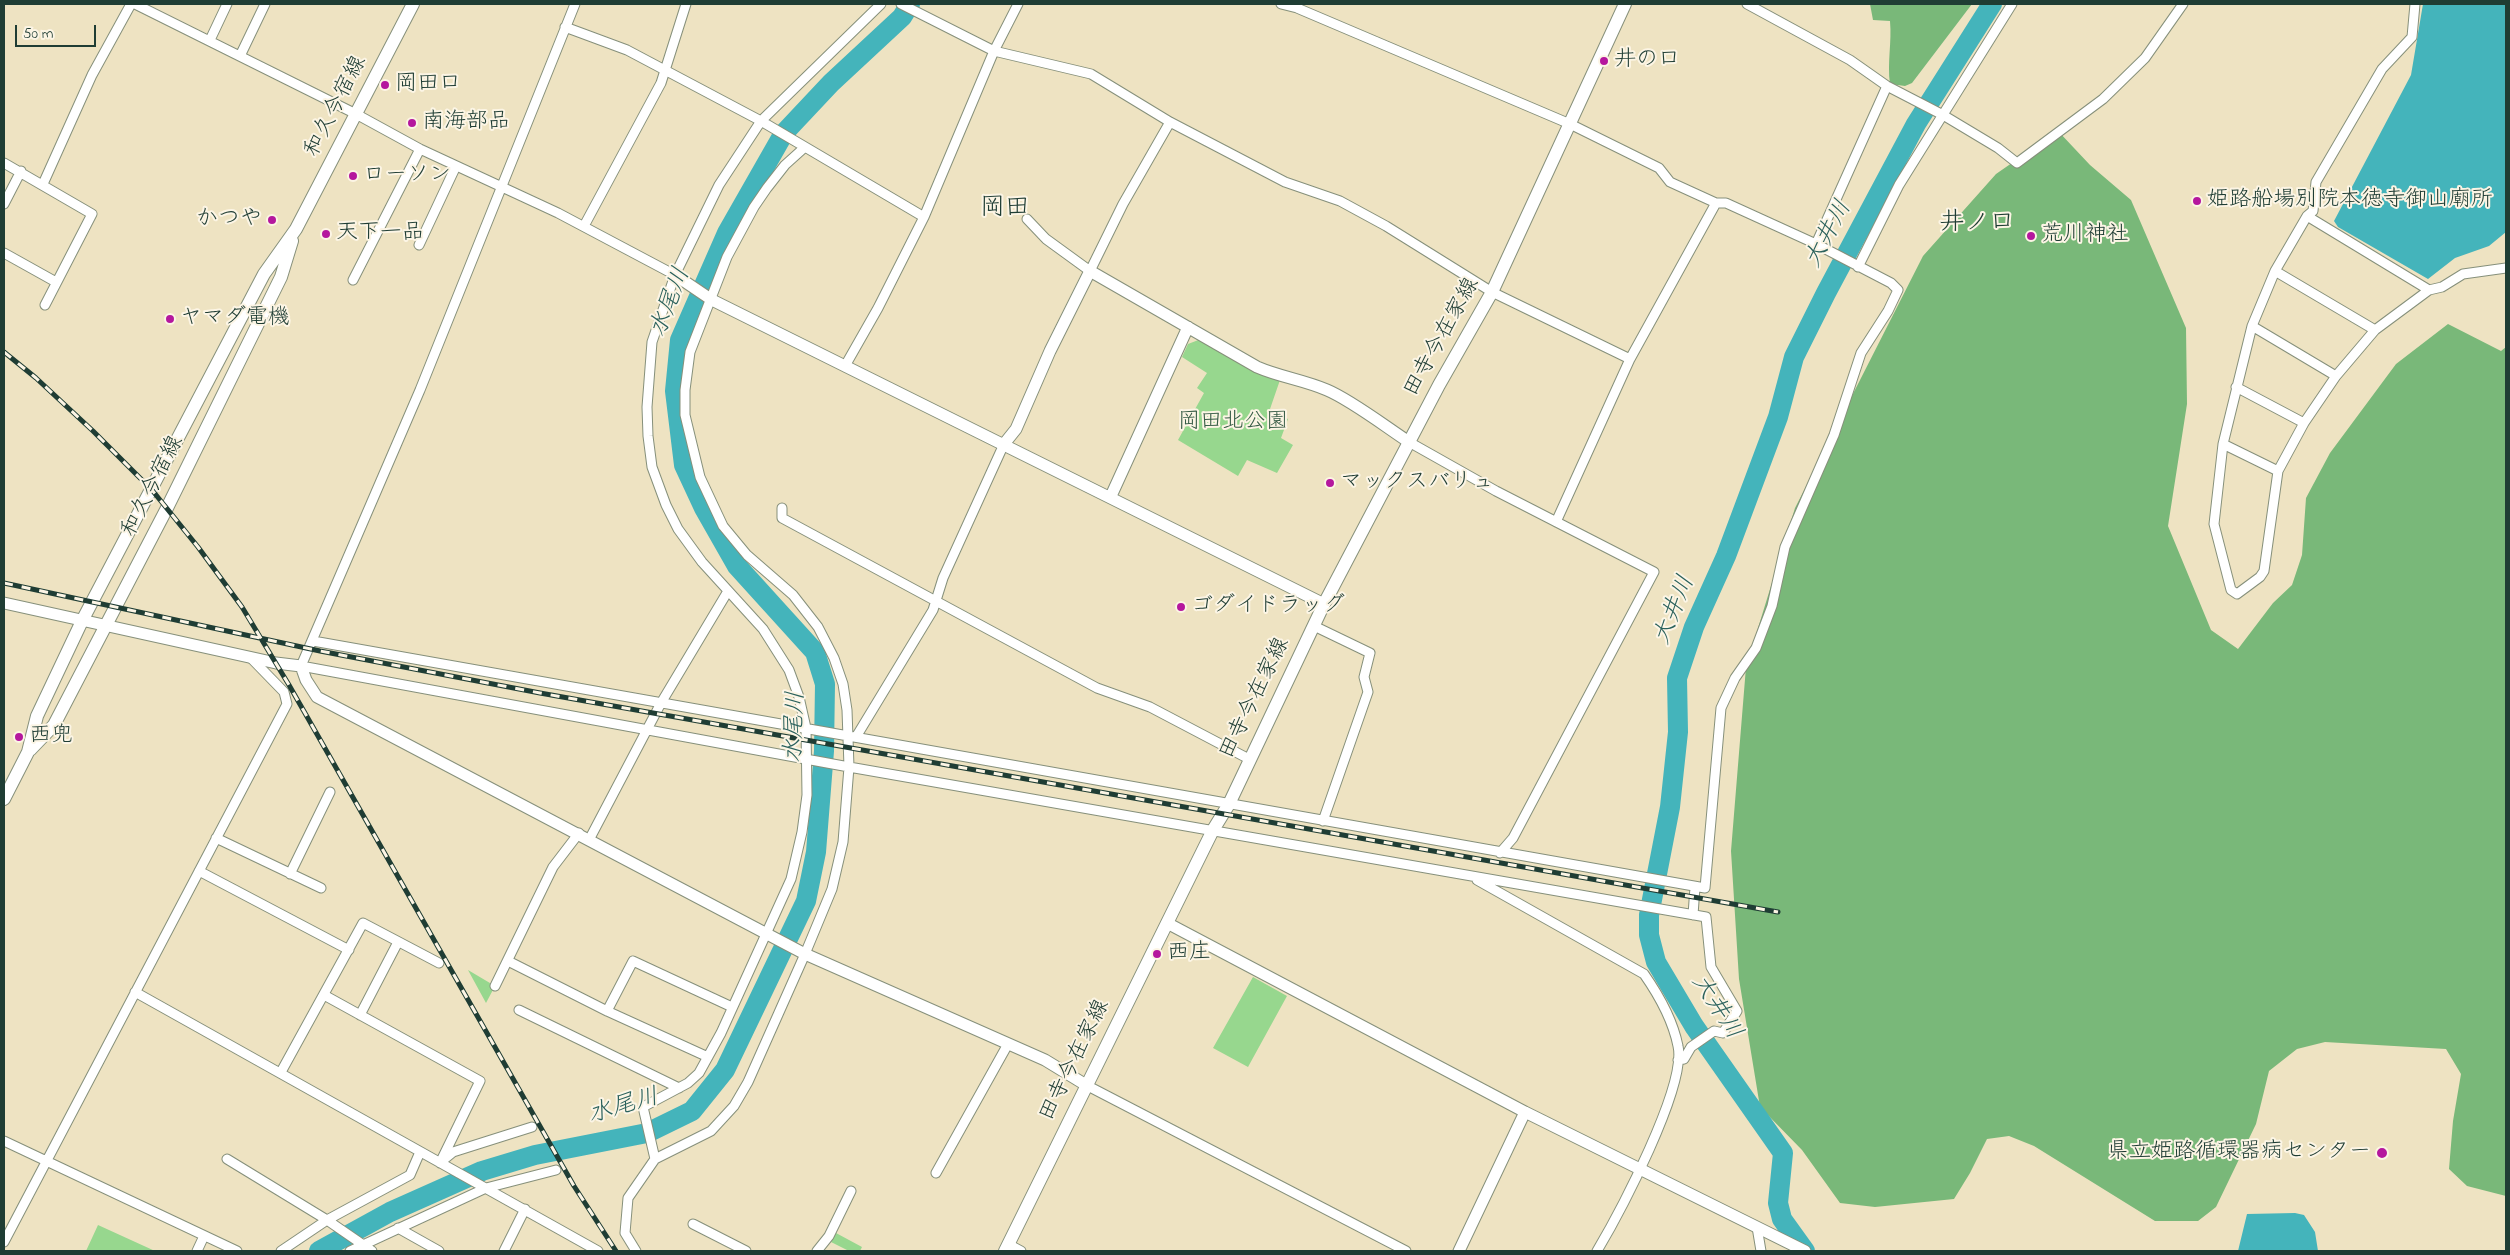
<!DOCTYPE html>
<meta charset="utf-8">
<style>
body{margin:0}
#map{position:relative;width:2510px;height:1255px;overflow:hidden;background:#eee3c2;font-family:"Indie Flower",sans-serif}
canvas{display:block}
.frame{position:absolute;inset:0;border:5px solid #1f3d34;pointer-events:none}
.scale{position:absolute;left:15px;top:25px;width:81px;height:22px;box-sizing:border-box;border:2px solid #1f3d34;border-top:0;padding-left:6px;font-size:15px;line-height:18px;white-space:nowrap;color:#1f3d34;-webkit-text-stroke:4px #fcf5e5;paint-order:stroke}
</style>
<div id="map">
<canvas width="2510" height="1255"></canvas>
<div class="frame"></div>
<div class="scale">50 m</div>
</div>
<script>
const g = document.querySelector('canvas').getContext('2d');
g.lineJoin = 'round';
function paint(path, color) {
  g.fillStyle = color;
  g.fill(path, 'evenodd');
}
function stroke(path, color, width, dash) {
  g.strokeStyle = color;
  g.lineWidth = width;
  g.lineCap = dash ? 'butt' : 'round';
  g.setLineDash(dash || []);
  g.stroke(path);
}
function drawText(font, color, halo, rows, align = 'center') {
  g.font = font + ' "Indie Flower","Klee One",sans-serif';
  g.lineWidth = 4;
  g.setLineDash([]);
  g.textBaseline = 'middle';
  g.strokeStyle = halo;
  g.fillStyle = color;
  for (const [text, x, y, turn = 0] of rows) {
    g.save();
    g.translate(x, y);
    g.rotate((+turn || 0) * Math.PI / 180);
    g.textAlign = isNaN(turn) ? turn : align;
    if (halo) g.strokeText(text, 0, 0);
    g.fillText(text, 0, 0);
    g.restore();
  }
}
const green = new Path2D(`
 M1201,339L1280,380L1270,409L1288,419L1281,438L1293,445L1277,473L1247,460L1238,476L1178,440L1204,393L1197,388L1207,373L1182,357L1188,344Z
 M468,970L495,986L486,1003Z
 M1253,977L1287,996L1248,1067L1213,1048Z
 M98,1225L155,1251H86Z
 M836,1233L862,1247L860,1251H849L831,1242Z`);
const forest = new Path2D(`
 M1870,4H1972L1912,83L1905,86L1890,84C1887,63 1892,42 1890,21L1873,20Z
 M2058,131L2090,165L2131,200L2186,328L2187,404L2168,526L2211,630L2238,649L2273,603L2292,585L2302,555L2306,498L2330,453L2396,364L2448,324L2501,351L2506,347V1196L2467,1186L2449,1169L2453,1121L2461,1074L2446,1049L2325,1042L2297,1049L2269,1071L2256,1124L2216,1207L2198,1221H2155L2034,1146L2009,1136L1987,1139L1970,1173L1954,1199L1875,1207L1840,1203L1802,1150L1760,1107L1739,979L1731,851L1746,667L1795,508L1923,256L1996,174Z`);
const water = new Path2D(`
 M2423,4H2506V232L2489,246L2455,258L2428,279L2338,227L2334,221L2411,75Z
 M2295,1213L2304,1215L2315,1232L2318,1251H2238L2247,1214Z`);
const river = new Path2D(`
 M319,1251L390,1212L482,1171L535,1155L647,1133L692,1111L725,1070L806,901L816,852L824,751L825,684L815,652L737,566L704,508L684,465L675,391L680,340L727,233L784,133L831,83L902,17L910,4
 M1805,1251L1782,1219L1778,1203L1783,1153L1694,1026L1656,962L1649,935V915L1670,807L1678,732L1677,678L1694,627L1726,556L1778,417L1794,357L1826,293L1916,124L1992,4`);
const minor = new Path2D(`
 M135,4L356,114L420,149L558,213L675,275
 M575,4L420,390L301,666L849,767L1706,917L1711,967L1737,1011L1723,1033L1714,1031L1691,1047L1684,1059L1678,1060
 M901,4L994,51L1091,74L1170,122L1285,182L1340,201L1386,226L1492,292L1630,359
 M1747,4L1850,60L1887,86L1943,115L1998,148L2017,163L2103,99L2145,58L2183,4
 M2415,4L2412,37L2382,69L2316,182L2313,211L2307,216L2275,271L2252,326L2223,444L2214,524L2231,590L2237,594L2260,577L2264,571L2278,471L2304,423L2336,376L2375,330L2429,290L2442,287L2463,274L2506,268
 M565,27L627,50L761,121L924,217
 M210,40L227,4
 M240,56L265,4
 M4,163L92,214L45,305
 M43,184L92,75L131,4
 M4,204L21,171
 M2307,216L2429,290
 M1027,219L1046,239L1090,271L1123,204L1170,122
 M584,226L661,83L686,4
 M1816,244L1887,86
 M419,245L456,166
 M4,253L56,282
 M1858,267L1899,185L2012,4
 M2275,271L2375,330
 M353,280L420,149
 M2252,326L2336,376
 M845,366L878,308L924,217L994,51L1018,4
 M2236,387L2304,423
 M1409,442L1496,491L1654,572L1513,838L1500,853
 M2223,444L2278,471
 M782,508V518L1097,688L1150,707L1249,759
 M1556,522L1630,359L1716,203
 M1314,626L1370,653L1364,677L1368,692L1323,821
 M313,641L1705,888L1721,708L1735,678L1756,648L1772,606L1785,547L1834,435L1861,353L1888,311L1898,290L1891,283L1816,244L1726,203H1716L1670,182L1659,168L1570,124L1297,8L1281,4
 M856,737L933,610L943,578L1004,444
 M216,838L321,888
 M589,840L661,703L728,591
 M199,871L349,950
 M290,874L330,792
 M1477,880L1644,974C1658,994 1673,1021 1678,1046C1687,1086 1619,1214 1597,1251
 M1693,915L1695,887
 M508,961L607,1011L708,1057
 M495,986L553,867L579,833
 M135,992L598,1251
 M324,995L480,1081L440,1163
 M519,1010L679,1088
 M607,1011L633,961L732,1007
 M360,1015L398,942
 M281,1072L363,923L439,963
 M1086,1085L1406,1251
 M4,1141L237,1251
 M227,1159L327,1220L372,1251
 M655,1159L643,1107L688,1083L699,1073L721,1033L791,879L802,832L807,795L806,728L799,697L789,670L763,629L702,562L678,529L666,505L652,467L648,436L647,407L652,342L675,275L719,185L761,121L881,4
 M442,1161L453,1152L532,1127
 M936,1173L1008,1044
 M693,1224L746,1251
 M1757,1227L1761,1251
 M398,1228L439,1251
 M4,1242L287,704L284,692L250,657
 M1008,1244L1021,1251
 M197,1251L204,1236
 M281,1251L327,1220L410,1175L420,1152
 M350,1251L486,1188L556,1170
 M504,1251L525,1209
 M636,1251L625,1233L628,1198L655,1159L711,1131L734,1106L748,1082L805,954L832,889L843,842L849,767L847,710L843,684L834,658L818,627L793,595L747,555L723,526L700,477L685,415V390L690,352L727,257L754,207L767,188L785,165L805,147
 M817,1251L829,1236L851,1191`);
const tertiary = new Path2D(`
 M675,275L712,300L1324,604
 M1004,444L1016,429L1050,351L1090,271L1257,367C1280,377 1304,380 1327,390C1351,400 1386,427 1409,442
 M1111,496L1188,327
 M4,603L276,663L301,666L306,680L317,697L805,954L1045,1060L1086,1085
 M1167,923L1525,1112L1805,1251
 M1459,1251L1525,1112`);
const secondary = new Path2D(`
 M30,750L54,725L166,510L281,277L292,241
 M4,799L28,752L37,716L82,621L264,274L296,229L413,4
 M1005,1251L1213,830L1229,804L1324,604L1439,385L1492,292L1625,4`);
const rail = new Path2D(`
 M4,352L36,378L93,431L152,490L198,547L242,607L289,685L574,1186L616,1251
 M4,583L320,651L540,693L1778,912`);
const markers = [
 [1604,61,5,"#b5179e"],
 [385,85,5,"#b5179e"],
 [412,123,5,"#b5179e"],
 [353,176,5,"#b5179e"],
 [2197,201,5,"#b5179e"],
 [272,220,5,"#b5179e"],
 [326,234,5,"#b5179e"],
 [2031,236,5,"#b5179e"],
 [170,319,5,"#b5179e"],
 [1330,483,5,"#b5179e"],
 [1181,607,5,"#b5179e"],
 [19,737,5,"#b5179e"],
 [1157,954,5,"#b5179e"],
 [2382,1153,6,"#b5179e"]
];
const poiNames = [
 ["井の口",1614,61],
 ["岡田口",395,85],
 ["南海部品",422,123],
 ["ローソン",363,176],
 ["姫路船場別院本徳寺御山廟所",2207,201],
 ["かつや",262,220,"right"],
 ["天下一品",336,234],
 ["荒川神社",2041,236],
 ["ヤマダ電機",180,319],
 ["マックスバリュ",1340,483],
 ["ゴダイドラッグ",1191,607],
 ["西兜",29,737],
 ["西庄",1167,954],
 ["県立姫路循環器病センター",2371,1153,"right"]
];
const streetNames = [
 ["和久今宿線",337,107,-63],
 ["田寺今在家線",1443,338,-61],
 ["和久今宿線",154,487,-63],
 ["田寺今在家線",1256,699,-64],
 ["田寺今在家線",1076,1061,-64]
];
const parkNames = [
 ["岡田北公園",1233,423]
];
const waterNames = [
 ["大井川",1830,235,-62],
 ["水尾川",672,303,-69],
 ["大井川",1676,611,-68],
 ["水尾川",797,727,-88],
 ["大井川",1715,1008,57],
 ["水尾川",624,1108,-16]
];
const quarterNames = [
 ["岡田",1005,210],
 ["井ノ口",1977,225]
];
paint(green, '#97d78e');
paint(forest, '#79b879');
paint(water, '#44b4bb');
stroke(river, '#44b4bb', 20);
stroke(minor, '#86907b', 11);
stroke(tertiary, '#86907b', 13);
stroke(secondary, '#86907b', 14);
stroke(minor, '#fff', 9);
stroke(tertiary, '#fff', 11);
stroke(secondary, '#fff', 12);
stroke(rail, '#1f3d34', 5);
stroke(rail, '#fcf5e5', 3, [9]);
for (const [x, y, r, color] of markers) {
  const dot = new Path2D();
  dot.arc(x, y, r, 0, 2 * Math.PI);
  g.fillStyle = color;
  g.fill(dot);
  stroke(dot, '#fcf5e5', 2);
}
drawText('22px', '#1f3d34', '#fcf5e5', poiNames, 'left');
drawText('22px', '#1f3d34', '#fcf5e5', streetNames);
drawText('22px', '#375c46', '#fcf5e5', parkNames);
drawText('italic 24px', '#2a615c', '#fcf5e5', waterNames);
drawText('25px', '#1f3d34', '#fcf5e5', quarterNames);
</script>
